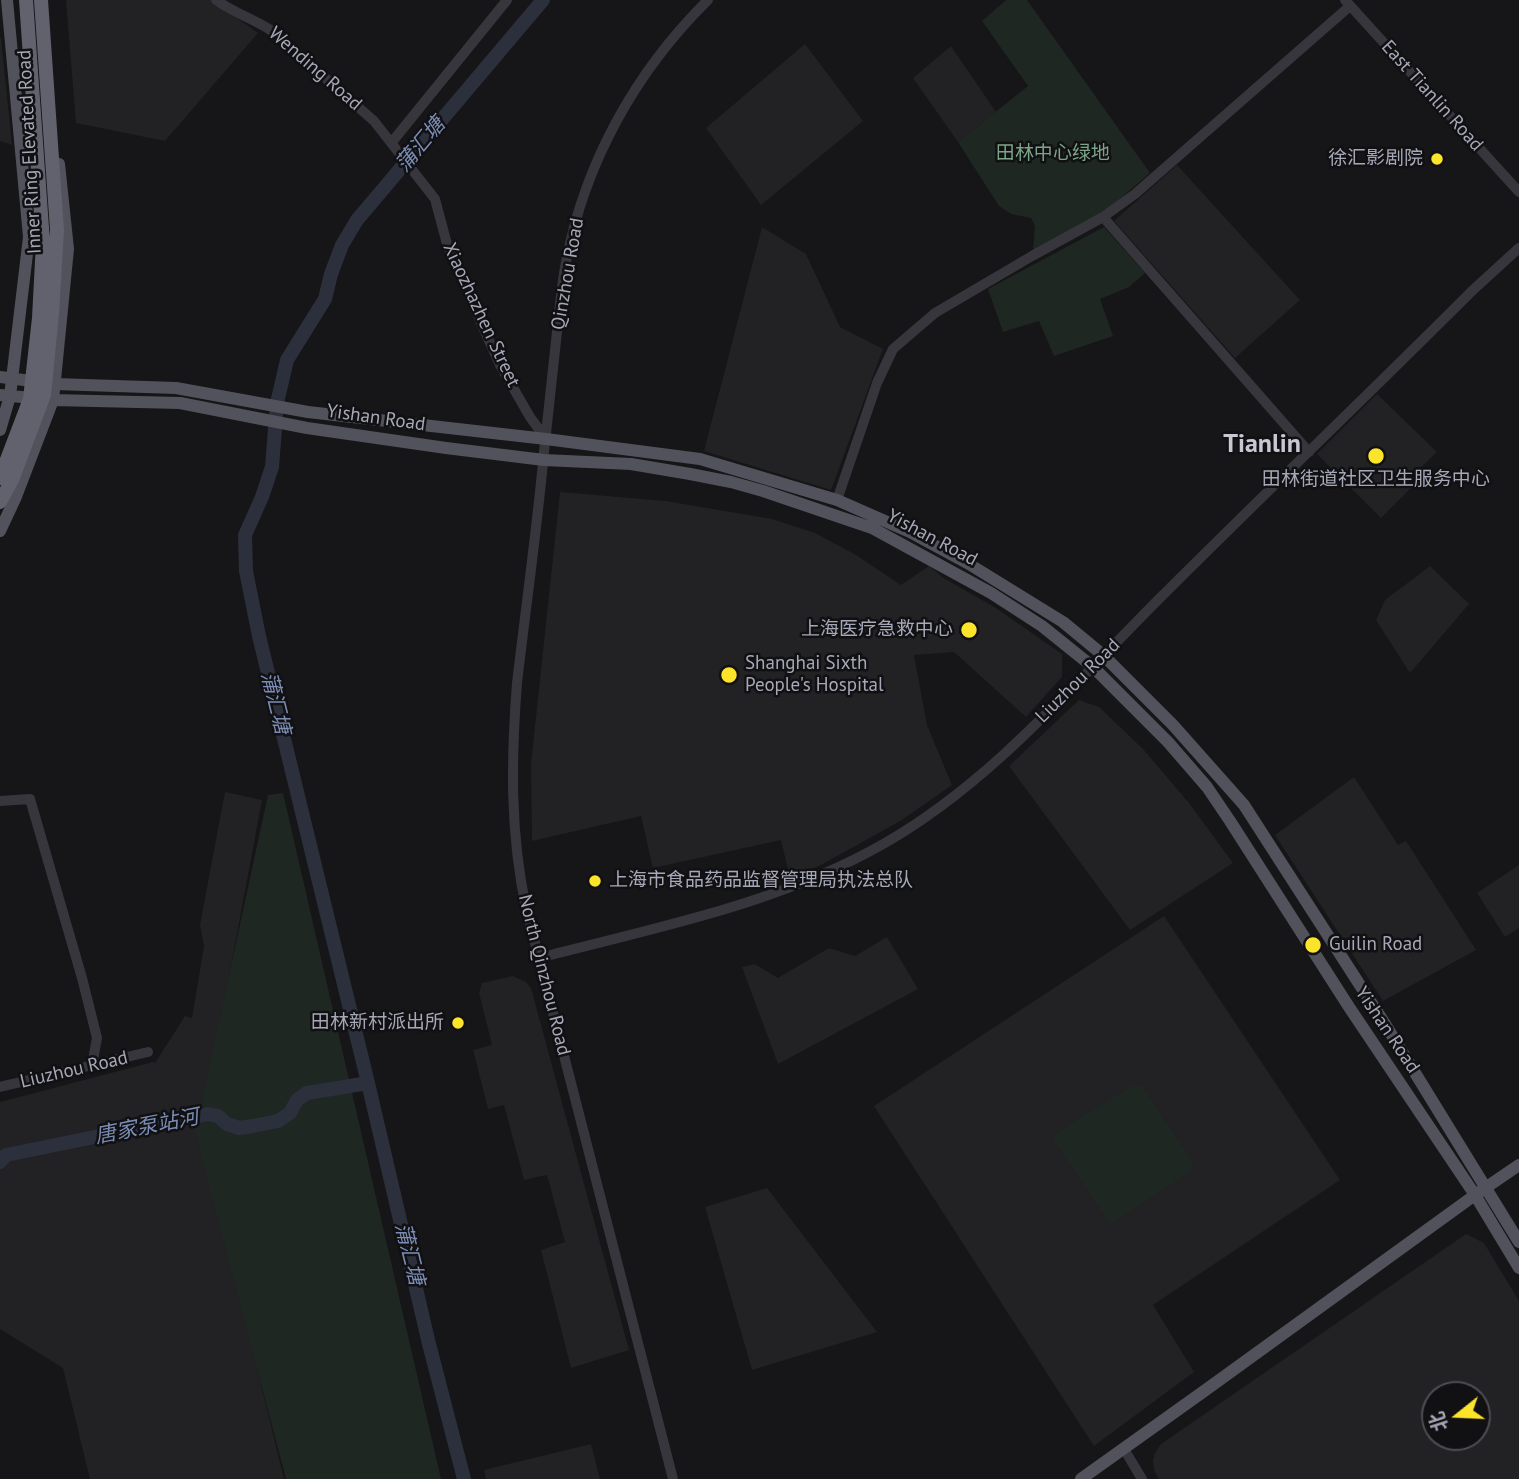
<!DOCTYPE html>
<meta charset="utf-8">
<style>
body{margin:0}
#map{position:relative;width:1519px;height:1479px;overflow:hidden;background:#161517;font-family:"PT Sans","Noto Sans SC",sans-serif}
canvas{display:block}
.north{position:absolute;left:1421px;top:1381px;width:70px;height:70px;box-sizing:border-box;background:#111012;border:2px solid #4d4d54;border-radius:50%;rotate:252deg;font-size:19px;font-weight:700;line-height:28px;text-align:center;color:#a6a8b8}
.north::after{content:'';display:block;margin:auto;width:24px;height:32px;background:#fbe42a;clip-path:polygon(50% 0,100% 100%,50% 72%,0 100%)}
</style>
<div id="map">
<canvas width="1519" height="1479"></canvas>
<div class="north">北</div>
</div>
<script>
const g = document.querySelector('canvas').getContext('2d');
g.lineJoin = 'round';
function paint(path, color) {
  g.fillStyle = color;
  g.fill(path, 'evenodd');
}
function stroke(path, color, width, dash) {
  g.strokeStyle = color;
  g.lineWidth = width;
  g.lineCap = dash ? 'butt' : 'round';
  g.setLineDash(dash || []);
  g.stroke(path);
}
function drawText(font, color, halo, rows, align = 'center') {
  g.font = font + ' "PT Sans","Noto Sans SC",sans-serif';
  g.lineWidth = 5;
  g.setLineDash([]);
  g.textBaseline = 'middle';
  g.strokeStyle = halo;
  g.fillStyle = color;
  for (const [text, x, y, turn = 0] of rows) {
    g.save();
    g.translate(x, y);
    g.rotate((+turn || 0) * Math.PI / 180);
    g.textAlign = isNaN(turn) ? turn : align;
    if (halo) g.strokeText(text, 0, 0);
    g.fillText(text, 0, 0);
    g.restore();
  }
}
const built = new Path2D(`
 M66,0H212L258,33L165,141L76,123Z
 M0,38H1L12,145L0,141Z
 M805,44L863,121L761,205L706,128Z
 M951,46L996,112L958,142L913,78Z
 M1177,165L1300,300L1235,358L1114,221Z
 M762,227L806,254L840,327L883,349L831,490L704,451Z
 M1377,394L1437,452L1407,481L1412,487L1381,518L1317,454Z
 M560,492L666,501L772,519L815,533L856,555L901,585L929,566L942,577L996,608L1062,654V677L1026,717L954,652L914,655L927,725L952,785L902,820L819,866L790,878L781,840L653,868L641,816L532,841L531,764Z
 M1430,566L1469,604L1410,673L1376,620L1385,600Z
 M1079,700L1099,707L1143,749L1189,803L1233,863L1130,930L1009,766Z
 M1354,777L1398,845L1406,841L1476,950L1383,1001L1275,835Z
 M225,792L262,800L200,1132L284,1479H90L63,1368L0,1329V1102L153,1062L155,1063L185,1016L192,1018L204,946L200,925Z
 M1519,865V928L1505,937L1477,893Z
 M1164,916L1340,1180L1153,1305L1194,1372L1094,1446L874,1106Z
 M887,937L918,989L778,1064L742,967L755,964L778,978L829,948L855,956Z
 M513,976L526,982L531,988L629,1350L571,1368L541,1250L565,1242L547,1175L524,1180L504,1105L488,1109L473,1050L492,1045L479,993L482,983Z
 M767,1188L877,1332L752,1370L705,1207Z
 M1466,1234L1484,1243L1519,1301V1479H1159L1154,1470L1153,1460L1155,1453L1161,1444ZM1477,1395V1437H1435V1395Z
 M591,1444L600,1479H486L484,1470Z`);
const green = new Path2D(`
 M1006,0H1027L1150,173L1109,208L1033,251L1035,226L1031,218L1011,214L999,206L958,142L1028,86L982,21Z
 M1104,227L1145,273L1129,287L1100,299L1113,336L1054,356L1039,321L1003,332L988,289Z
 M283,793L441,1479H286L195,1132L268,795Z
 M1136,1085L1143,1087L1193,1164L1192,1171L1113,1223L1109,1222L1054,1141L1055,1134L1130,1087Z`);
const river = new Path2D(`
 M0,1162L6,1155L208,1114L218,1116L227,1124L239,1128L253,1126L278,1121L290,1113L297,1100L307,1093L368,1083
 M464,1479L429,1344L368,1083L259,636L246,571L245,535L262,497L272,467L277,403L287,360L325,299L331,274L342,245L357,220L543,0`);
const minor = new Path2D(`
 M216,0C234,13 254,19 272,31L374,121L435,199L447,244L482,325L500,365L530,417L546,439
 M1345,0L1519,192
 M392,142L507,0
 M1103,217L1309,452
 M837,500L877,383L893,349L935,313L1032,256L1103,217L1135,194L1350,6
 M0,801L30,799L82,978L97,1038L92,1065
 M539,958C657,927 779,904 885,843C990,783 1073,685 1158,600C1262,496 1369,394 1473,290L1519,248
 M0,1087L148,1052
 M1124,1449L1142,1479
 M673,1479L526,908C510,832 511,760 517,683C526,606 537,529 544,452C548,415 552,378 556,341C559,314 561,288 566,262C585,162 636,71 708,0`);
const major = new Path2D(`
 M0,377L55,384L176,388L308,412L546,439L700,459L837,500L910,532L969,564L1063,622L1103,655L1173,725L1244,805L1385,1024L1519,1242
 M0,395L53,400L180,403L307,428L446,448L544,460L631,464L690,474L731,482L763,491L872,528L991,593L1042,626L1093,667L1168,742L1207,787L1230,821L1349,1007L1475,1195L1519,1268
 M0,430L10,396L29,237L7,0
 M0,531L15,499L53,400L68,249L59,164
 M1081,1479L1207,1389L1475,1195L1519,1165`);
const highwayBridge = new Path2D(`
 M0,478L30,399L39,318L43,242L26,0
 M0,502L12,480L44,395L52,314L57,230L41,0`);
const markers = [
 [1437,159,7,"#fbe42a"],
 [1376,456,9,"#fbe42a"],
 [969,630,9,"#fbe42a"],
 [729,675,9,"#fbe42a"],
 [595,881,7,"#fbe42a"],
 [1313,945,9,"#fbe42a"],
 [458,1023,7,"#fbe42a"]
];
const streetNames = [
 ["Wending Road",315,69,41],
 ["East Tianlin Road",1432,96,48],
 ["Inner Ring Elevated Road",30,152,-93],
 ["Qinzhou Road",568,274,-80],
 ["Xiaozhazhen Street",481,315,65],
 ["Yishan Road",376,418,8],
 ["Yishan Road",932,538,28],
 ["Liuzhou Road",1078,681,-45],
 ["North Qinzhou Road",544,975,76],
 ["Yishan Road",1387,1030,56],
 ["Liuzhou Road",74,1070,-13]
];
const parkNames = [
 ["田林中心绿地",1053,154]
];
const poiNames = [
 ["徐汇影剧院",1423,159],
 ["田林街道社区卫生服务中心",1376,480,"center"],
 ["上海医疗急救中心",953,630],
 ["Shanghai Sixth",745,664,"left"],
 ["People's Hospital",745,686,"left"],
 ["上海市食品药品监督管理局执法总队",609,881,"left"],
 ["Guilin Road",1329,945,"left"],
 ["田林新村派出所",444,1023]
];
const waterNames = [
 ["蒲汇塘",421,145,-50],
 ["蒲汇塘",275,703,76],
 ["唐家泵站河",147,1127,-11],
 ["蒲汇塘",409,1254,76]
];
const districtNames = [
 ["Tianlin",1262,445]
];
paint(built, '#222124');
paint(green, '#1f2722');
stroke(river, '#2b303c', 14);
stroke(minor, '#36363c', 10);
stroke(major, '#52525c', 12);
stroke(highwayBridge, '#62626e', 14);
for (const [x, y, r, color] of markers) {
  const dot = new Path2D();
  dot.arc(x, y, r, 0, 2 * Math.PI);
  g.fillStyle = color;
  g.fill(dot);
  stroke(dot, '#111012', 2.5);
}
drawText('19px', '#a6a8b8', '#111012', streetNames);
drawText('19px', '#7ca488', '#111012', parkNames);
drawText('19px', '#a6a8b8', '#111012', poiNames, 'right');
drawText('italic 21px', '#7c8db5', '#111012', waterNames);
drawText('bold 26px', '#c8c8d4', '#111012', districtNames);
</script>
